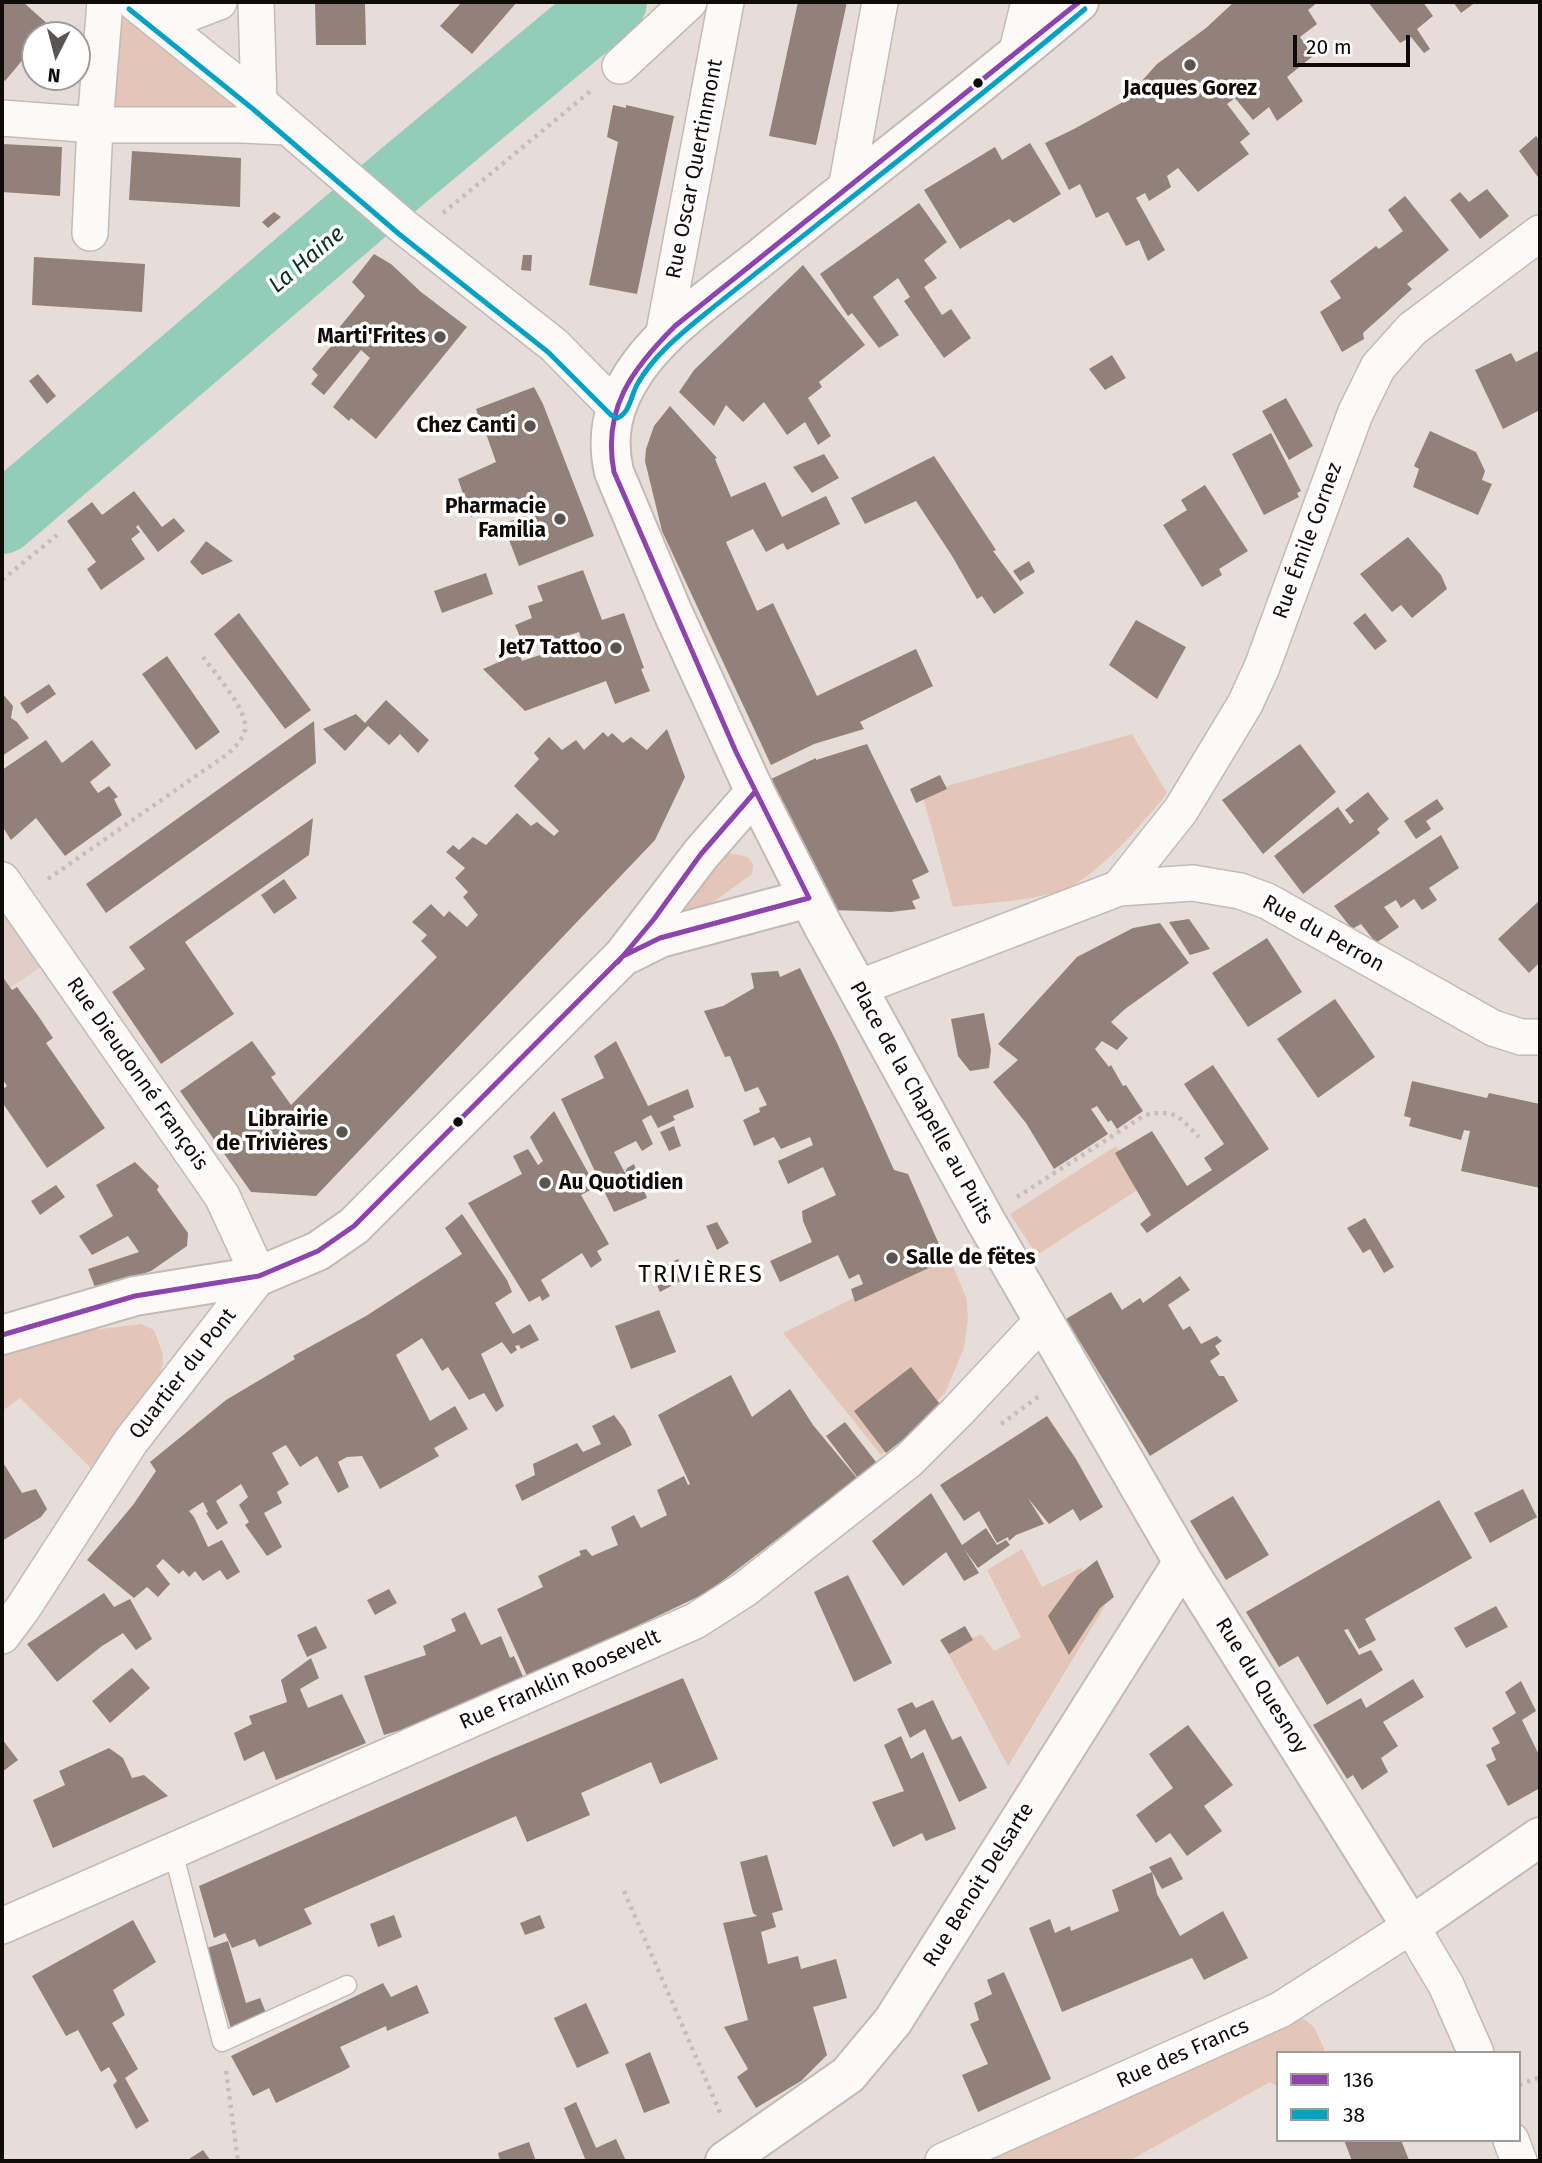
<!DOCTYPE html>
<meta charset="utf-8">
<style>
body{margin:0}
#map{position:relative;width:1542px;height:2163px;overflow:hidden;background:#e7ddd8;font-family:"Fira Sans",sans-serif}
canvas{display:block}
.frame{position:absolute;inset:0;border:4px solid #100b08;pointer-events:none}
.legend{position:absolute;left:1276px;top:2051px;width:245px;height:91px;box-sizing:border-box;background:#fff;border:2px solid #9f9d9c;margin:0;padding:9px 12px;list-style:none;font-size:21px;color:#100b08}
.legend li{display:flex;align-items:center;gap:14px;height:35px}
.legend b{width:35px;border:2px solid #9f9d9c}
.north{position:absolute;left:21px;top:21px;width:70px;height:70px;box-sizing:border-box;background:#fff;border:2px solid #9f9d9c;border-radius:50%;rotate:186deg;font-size:19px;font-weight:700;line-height:28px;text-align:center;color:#100b08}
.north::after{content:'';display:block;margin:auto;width:24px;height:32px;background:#5b5451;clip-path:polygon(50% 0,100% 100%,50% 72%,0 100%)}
.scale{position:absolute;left:1293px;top:35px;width:117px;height:32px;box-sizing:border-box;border:4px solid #100b08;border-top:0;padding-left:9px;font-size:21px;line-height:24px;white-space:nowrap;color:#100b08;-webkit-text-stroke:5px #fff;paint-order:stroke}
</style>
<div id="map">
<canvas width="1542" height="2163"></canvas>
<div class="frame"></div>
<ul class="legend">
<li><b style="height:9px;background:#8e44ad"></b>136</li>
<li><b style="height:9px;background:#01a1c4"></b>38</li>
</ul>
<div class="north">N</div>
<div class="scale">20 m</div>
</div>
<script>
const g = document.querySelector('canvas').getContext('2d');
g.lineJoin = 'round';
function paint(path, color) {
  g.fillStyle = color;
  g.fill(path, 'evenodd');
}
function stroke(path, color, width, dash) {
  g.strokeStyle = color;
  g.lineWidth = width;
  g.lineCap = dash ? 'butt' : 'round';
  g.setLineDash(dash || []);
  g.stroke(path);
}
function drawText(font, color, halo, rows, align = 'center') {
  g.font = font + ' "Fira Sans",sans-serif';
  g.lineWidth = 7;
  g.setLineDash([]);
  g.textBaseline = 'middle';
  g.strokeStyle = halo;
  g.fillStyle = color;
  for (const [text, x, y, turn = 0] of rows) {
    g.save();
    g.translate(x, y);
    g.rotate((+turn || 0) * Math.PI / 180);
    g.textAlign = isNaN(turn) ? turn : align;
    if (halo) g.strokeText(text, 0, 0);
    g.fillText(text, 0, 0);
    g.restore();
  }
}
const built = new Path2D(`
 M2,880L56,957L2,993Z`);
const green = new Path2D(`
 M122,2L259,102L243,125H137L98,88Z
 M1132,734L1167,793C1144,822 1099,875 1065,889C1031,902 989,902 953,907L922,793Z
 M729,853L748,857L753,864L752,874L690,919L680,917L678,909Z
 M1116,1146L1142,1187L1037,1255L1010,1214Z
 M947,1252L967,1300L968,1319L964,1348L945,1393L881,1455L783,1333Z
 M88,1310L93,1330L141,1324L154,1330L163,1354L162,1369L105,1482L20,1398L2,1411V1335Z
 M1022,1549L1042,1587L1081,1568L1105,1606L1008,1766L947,1651L981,1634L994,1651L1021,1637L987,1570Z
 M1300,2016L1314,2027L1326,2053H1278V2087L1270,2082L1129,2161H941Z`);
const river = new Path2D(`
 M2,519L404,175L612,2`);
const building = new Path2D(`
 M2,2H23L51,27L44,35H35V45L5,81L2,78Z
 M315,2H365L366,45H316Z
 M462,2H517L472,54L440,26Z
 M798,2H847L816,145L769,136Z
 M1234,2H1318L1308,10L1317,24L1300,37L1313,56L1287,77L1303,101L1277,121L1269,107L1253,120L1235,98L1227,104L1250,134L1240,142L1249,154L1198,192L1178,168L1167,176L1171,187L1149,201L1145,193L1136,198L1165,250L1148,261L1139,240L1126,246L1108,212L1096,218L1080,184L1069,190L1045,143L1074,129L1123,102L1157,64L1206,28Z
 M1368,2H1423L1433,16L1417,29L1430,49L1424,53L1411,37L1400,43Z
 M1453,2H1476L1461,13Z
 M613,105L626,108V105L674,116L637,294L589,285L618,142L607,137Z
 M1536,136L1540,140V180L1519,151Z
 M1030,143L1061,194L1014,223L1009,219L960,249L924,190L995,147L1002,160Z
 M2,144L62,147L60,196L2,192Z
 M132,151L241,158L240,207L129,200Z
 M1487,189L1509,216L1480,239L1450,200L1460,192L1469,202Z
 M1405,196L1449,250L1407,284L1412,289L1363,333L1364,339L1342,352L1320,312L1341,298L1330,281L1376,246L1379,249L1403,231L1388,210Z
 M919,203L947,242L924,260L937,278L924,287L942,315L951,309L971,338L944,358L904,301L910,297L898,278L873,297L899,335L879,348L852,313L848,316L820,274Z
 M274,212L281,217L268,228L262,222Z
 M374,254L391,264L421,292L467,327L376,439L351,418L349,421L333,407L370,358L361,350L324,395L311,384L318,375L312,369L342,333L338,329L365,296L352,282Z
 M523,255H532L531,271L521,270Z
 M34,257L145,264L142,312L32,305Z
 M803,265L865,345L819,382L822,387L808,398L831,436L818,445L805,422L787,435L764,402L743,422L726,405L714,426L679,392L694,370Z
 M1540,350V410L1503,429L1475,370L1511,353L1516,362Z
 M1112,355L1126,378L1105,390L1089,369Z
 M38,374L56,396L47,404L29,381Z
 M534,387L543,404L594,536L519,566L503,524L529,514L524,499L471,517L458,479L496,462L484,428L468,433L463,422L478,415L476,409Z
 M1286,398L1313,446L1289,460L1262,411Z
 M670,406L717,458L715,459L731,497L765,482L782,517L826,496L840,524L787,550L783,543L766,552L753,529L726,542L757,611L773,603L817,696L916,649L933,686L860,722L864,729L814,744L771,765L662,531L645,461L646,449L654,426Z
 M1430,431L1476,452L1485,471L1482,480L1492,484L1478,515L1413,487L1419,469L1414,466Z
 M1271,433L1301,491L1297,493L1299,497L1264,515L1232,454Z
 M824,454L839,478L812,493L793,467Z
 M934,456L996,550L993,551L1024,593L994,614L982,596L977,599L952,556L916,501L865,524L851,498Z
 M1205,485L1248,551L1219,569L1222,575L1202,587L1163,525L1187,510L1181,500Z
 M134,491L162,527L174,518L185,531L158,552L138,525L136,527L140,532L131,539L145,559L101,590L87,569L96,562L67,521L92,502L102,515Z
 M1408,537L1441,575L1447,589L1412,618L1401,605L1392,612L1360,574Z
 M206,541L233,561L202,575L190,562Z
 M1029,561L1035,572L1020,581L1013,571Z
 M583,570L602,620L624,613L644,668L641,669L650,691L615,704L606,681L525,711L483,669L519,653L522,661L582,641L579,632L525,649L515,625L532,618L528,606L543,601L537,586Z
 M486,573L493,594L442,613L434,591Z
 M239,613L311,710L285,729L214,634Z
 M1365,613L1387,641L1375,650L1353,623Z
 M1136,620L1186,647L1157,699L1109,665Z
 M167,656L220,732L196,750L142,674Z
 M49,684L56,694L27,714L20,703Z
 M2,693L13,706L11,718L17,722L29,738L2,756Z
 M386,700L429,740L418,753L400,734L389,745L368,726L345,751L323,729L356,714L365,723Z
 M314,721L316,763L106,913L86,884Z
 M667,729L685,777L655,840L316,1196L251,1192L180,1091L252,1041L276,1074L271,1077L291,1105L437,957L421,941L427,935L412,922L431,904L444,917L449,911L467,927L478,915L463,897L468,892L455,878L465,868L446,852L453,845L459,850L473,837L486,845L517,813L531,826L537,822L554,836L559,831L514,786L539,759L534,753L549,737L562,750L576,740L584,750L603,732L608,737L612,733L623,743L631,737L647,750Z
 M46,740L62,763L92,740L111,765L90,782L98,793L109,786L118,797L114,799L122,815L65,856L36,818L11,840L2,826V770Z
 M867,744L929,872L912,880L920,898L912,901L916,909L891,912L833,910L771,779L816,758V760Z
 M1300,744L1336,792L1263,854L1222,800Z
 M940,775L947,789L916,803L910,789Z
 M1368,792L1389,819L1377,829L1380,833L1303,894L1274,856L1338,807L1350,824L1354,821L1345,810Z
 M1437,799L1444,809L1426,821L1431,829L1416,839L1404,821Z
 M313,818L309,855L185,942L234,1014L161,1064L112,992L145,969L129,947Z
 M1441,835L1459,868L1429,888L1437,900L1422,910L1414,899L1401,908L1396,900L1384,907L1399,927L1376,943L1361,924L1352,929L1334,906Z
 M284,879L297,898L274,914L261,895Z
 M1540,900V962L1529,973L1498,939Z
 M1189,919L1210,949L1190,955L1169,922Z
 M1160,923L1189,963L1125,1009L1111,1022L1128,1038L1117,1050L1102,1041L1095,1049L1109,1067L1111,1065L1123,1086L1126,1085L1143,1111L1117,1129L1111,1120L1108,1122L1097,1106L1091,1109L1108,1134L1054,1169L1026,1123L993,1082L1018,1060L998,1044L1077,957L1133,928Z
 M1267,938L1302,992L1248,1027L1212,973Z
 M800,968L838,1045L894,1170L908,1174L946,1260L855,1302L851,1289L863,1284L859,1274L849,1279L838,1255L780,1282L770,1261L812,1242L803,1221L802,1211L836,1195L823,1167L788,1184L778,1161L813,1145L810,1137L781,1149L774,1137L754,1146L743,1120L760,1112L759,1108L767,1105L758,1087L745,1092L730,1056L725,1057L704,1011L723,1006L754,988L751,973L778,971L780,977Z
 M2,976L12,990L17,987L39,1017L53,1038L46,1043L105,1128L47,1168L2,1102V1090L7,1086L2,1078Z
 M1335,999L1375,1057L1318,1098L1277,1039Z
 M984,1013L991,1050L989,1068L970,1071L958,1056L951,1019Z
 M616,1041L648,1106L688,1089L694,1107L673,1116L675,1120L658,1128L651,1115L642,1120L653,1144L642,1151L636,1141L614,1152L625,1173L627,1168L634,1164L647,1198L614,1212L561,1099L604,1078L594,1056Z
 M1213,1065L1269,1149L1147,1233L1140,1224L1151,1215L1115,1153L1152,1131L1187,1186L1212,1170L1204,1158L1224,1144L1184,1084Z
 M1412,1081L1487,1098L1489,1093L1540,1104V1188L1461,1171L1470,1131L1464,1130L1461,1140L1409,1126L1411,1118L1404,1116Z
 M554,1111L596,1187L581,1195L609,1244L597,1251L602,1260L591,1268L582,1253L541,1280L550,1296L542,1301L540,1296L529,1302L468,1203L522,1174L513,1156L528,1149L538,1165L543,1161L530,1137Z
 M674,1126L681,1146L669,1151L660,1132Z
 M135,1162L159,1186L157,1190L188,1233L187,1246L151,1271L96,1290L88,1269L139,1252L128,1236L92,1255L79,1236L113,1216L96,1185Z
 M56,1185L65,1197L40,1215L31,1201Z
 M462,1214L507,1280L512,1292L495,1303L513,1334L530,1324L539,1340L521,1349L519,1345L515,1346L517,1350L511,1354L502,1342L481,1354L504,1406L496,1412L484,1393L469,1400L448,1367L442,1371L422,1338L396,1355L430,1421L455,1406L468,1429L434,1448L439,1456L380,1489L362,1456L347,1457L338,1462L349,1487L338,1493L317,1456L300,1467L286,1445L282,1447L272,1453L289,1484L277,1492L282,1503L264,1513L282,1547L267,1556L245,1525L249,1522L239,1505L248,1497L241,1484L216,1501L228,1523L217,1530L206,1513L208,1512L203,1502L189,1511L194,1517L208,1547L222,1540L240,1572L227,1580L220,1570L203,1581L195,1571L189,1577L183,1570L179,1574L163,1559L156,1566L170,1584L158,1597L147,1587L134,1598L87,1560L133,1505L156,1471L150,1462L226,1400L295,1359L293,1356L366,1316L462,1254L445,1228Z
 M1365,1218L1394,1267L1384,1273L1370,1249L1363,1253L1347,1228Z
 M717,1222L729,1243L717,1250L706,1226Z
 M678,1259L688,1277L660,1292L651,1273Z
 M1180,1276L1190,1290L1168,1305L1183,1330L1190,1326L1201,1344L1217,1336L1222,1341L1215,1346L1220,1354L1210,1361L1219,1376H1224L1238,1401L1150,1456L1066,1319L1111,1292L1122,1310L1140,1298L1143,1303Z
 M659,1310L676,1352L631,1369L615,1326Z
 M911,1367L943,1408L886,1453L854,1411Z
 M731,1375L752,1417L790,1389L813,1425L857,1478L708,1592L528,1678L497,1609L543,1587L538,1576L581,1555L579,1551L586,1549L592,1556L618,1545L611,1527L634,1515L641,1528L667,1515L657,1490L684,1476L688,1485L690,1484L658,1415Z
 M614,1415L625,1430L632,1445L522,1501L515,1485L535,1475L533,1464L577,1443L583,1452L601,1444L592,1426Z
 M1047,1416L1076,1459L1103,1507L1080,1521L1073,1509L1049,1524L1028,1498L1044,1524L1016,1535L1009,1541L1008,1537L997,1543L979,1511L964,1521L940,1485Z
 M845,1422L876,1462L857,1477L826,1436Z
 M2,1461L22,1493L36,1489L47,1509L41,1517L2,1541Z
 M1523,1489L1537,1517L1490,1543L1474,1513Z
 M931,1493L962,1545L986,1528L997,1545L1006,1540L1010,1545L978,1568L964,1549L979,1573L964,1581L946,1552L903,1586L872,1541Z
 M1233,1496L1269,1555L1226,1580L1190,1521Z
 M1439,1500L1472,1558L1365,1619L1376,1640L1359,1649L1348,1629L1344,1630L1359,1655L1371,1650L1383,1670L1327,1705L1298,1656L1279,1667L1246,1612Z
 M1097,1560L1114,1597L1100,1608L1069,1655L1048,1616L1077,1576Z
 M848,1575L892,1663L854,1682L814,1592Z
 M389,1589L397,1603L375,1615L367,1600Z
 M104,1593L114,1607L130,1599L152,1639L136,1650L123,1633L102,1646L57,1682L27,1644Z
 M1496,1606L1508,1627L1466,1648L1454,1628Z
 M465,1612L481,1645L501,1636L510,1658L514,1656L527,1686L450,1715L384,1735L364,1676L426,1655L423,1646L456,1631L451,1619Z
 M316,1626L327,1648L307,1657L297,1635Z
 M965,1626L973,1640L949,1654L940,1640Z
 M311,1658L319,1678L300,1689L308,1708L342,1694L366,1743L276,1780L264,1751L244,1761L234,1733L252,1724L249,1716L287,1702L281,1680Z
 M132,1668L150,1688L110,1723L92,1701Z
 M683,1678L718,1759L660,1784L651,1762L581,1793L590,1815L527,1842L516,1816L304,1909L312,1924L259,1947L255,1939L232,1948L225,1933L214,1938L199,1886L491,1758Z
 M1413,1679L1424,1697L1383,1722L1398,1746L1381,1758L1388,1772L1362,1790L1353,1775L1347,1779L1313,1725L1361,1698L1366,1708Z
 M1521,1681L1536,1711L1522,1720L1540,1757V1788L1508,1806L1486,1765L1496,1760L1491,1748L1500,1743L1492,1728L1516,1713L1505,1692Z
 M933,1700L952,1740L961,1736L987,1788L959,1802L925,1729L910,1738L897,1709L912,1702L916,1708Z
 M1188,1725L1233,1785L1204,1806L1222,1831L1187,1856L1170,1833L1156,1843L1136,1815L1173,1788L1149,1754Z
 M901,1736L911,1759L923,1752L956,1829L926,1841L922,1833L893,1847L872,1802L904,1791L884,1745Z
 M2,1739L18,1760L2,1772Z
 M109,1748L123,1758L132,1778L144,1775L168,1796L53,1848L33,1800L65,1785L59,1771Z
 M767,1855L783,1910L772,1913L776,1927L761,1932L768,1964L798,1956L801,1969L836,1959L847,1998L813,2007L827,2055L801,2081L756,2108L737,2077L748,2069L724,2027L748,2020L723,1923L757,1916L753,1913L740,1862Z
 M1171,1857L1183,1879L1162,1889L1152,1872L1157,1894L1180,1936L1223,1911L1248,1958L1204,1980L1192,1958L1062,2012L1029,1928L1050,1919L1055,1933L1070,1926L1071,1931L1119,1911L1112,1890L1152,1872L1149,1867Z
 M394,1915L402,1937L378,1947L370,1924Z
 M540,1915L545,1928L525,1935L520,1923Z
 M133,1920L156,1962L113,1990L125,2015L112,2023L138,2069L125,2078L149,2121L136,2129L113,2085L117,2081L109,2067L101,2072L78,2030L66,2036L32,1976Z
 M228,1941L246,2003L260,1998L266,2013L232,2032L207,1948Z
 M1004,1972L1051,2079L978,2112L962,2075L988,2064L970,2024L979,2020L974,2003L992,1994L987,1980Z
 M383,1983L391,1997L417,1985L429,2013L387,2031L386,2026L340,2047L350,2067L343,2071L276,2103L269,2088L253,2096L231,2056Z
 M586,2003L609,2053L577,2068L554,2018Z
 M650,2052L670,2103L644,2113L625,2064Z
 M576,2102L596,2148L616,2139L626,2161H586L564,2108Z
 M1344,2140H1401L1409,2160L1352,2161Z
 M529,2142L536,2161H500L498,2153Z
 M203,2150L211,2161H186Z`);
const path = new Path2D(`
 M443,213L593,89
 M2,580L57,535
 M48,879L229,753C236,746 243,739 245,730C248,710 215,673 203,657
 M1017,1197L1145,1115C1176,1109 1178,1116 1199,1137
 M1001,1424L1042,1394
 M624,1891L722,2117
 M226,2071L238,2161
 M1519,2085L1540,2077`);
const lane = new Path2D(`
 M173,1851L222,2042L347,1985`);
const street = new Path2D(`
 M134,2L259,102L404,227L554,345L617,409
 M256,2L259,102
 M161,24L219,2
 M1016,55L1029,2
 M620,66L689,2
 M2,118L95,125H243L286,127
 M846,189L880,2
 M90,233L95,125L105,2
 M663,337L726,2
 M2,880L222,1196L259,1276L131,1441L23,1608L2,1636
 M1119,888L1181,810L1245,704L1262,667L1355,414L1378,367L1412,329L1540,233
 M858,988L1119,888L1193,883L1240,891L1267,901L1493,1028L1521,1037H1540
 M2,1926L695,1621L745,1589L909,1460L959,1410L1044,1319
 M1511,2140L1519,2161
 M943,2161L1280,2010L1411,1926L1446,1985L1476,2053`);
const secondary = new Path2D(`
 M1079,2C977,89 869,170 764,255C721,290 661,329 632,376C612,407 606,437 614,472L673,613L755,792L821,922L891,1049L984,1218L1183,1562L1411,1926L1540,1837
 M628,954L660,938L809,898
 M2,1335L135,1296L259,1276L318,1251L354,1226L623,956L701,854L755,792
 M725,2161L848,2075L893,2021L1183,1562`);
const bus1 = new Path2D(`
 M618,962L654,919L701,854L755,792
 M2,1335L135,1296L259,1276L318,1251L354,1226L623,956L660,938L809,898L736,752L614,472C602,409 632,369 675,326L1079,2`);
const bus2 = new Path2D(`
 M129,9L253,109L399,234L548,352L611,415L617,418C630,414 631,394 638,383C653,357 677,337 700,318C828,215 959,115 1085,9`);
const markers = [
 [1190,65,7,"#5b5451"],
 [978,83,6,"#100b08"],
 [440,337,7,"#5b5451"],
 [530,426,7,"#5b5451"],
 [560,519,7,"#5b5451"],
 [616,648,7,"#5b5451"],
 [458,1122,6,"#100b08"],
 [342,1132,7,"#5b5451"],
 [545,1183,7,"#5b5451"],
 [892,1258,7,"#5b5451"]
];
const poiNames = [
 ["Jacques Gorez",1190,89,"center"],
 ["Marti'Frites",426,337],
 ["Chez Canti",516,426],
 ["Pharmacie",546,507],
 ["Familia",546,531],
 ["Jet7 Tattoo",602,648],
 ["Librairie",328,1120],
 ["de Trivières",328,1144],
 ["Au Quotidien",559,1183,"left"],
 ["Salle de fëtes",906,1258,"left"]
];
const streetNames = [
 ["Rue Oscar Quertinmont",695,169,-79],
 ["Rue Émile Cornez",1308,541,-70],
 ["Rue du Perron",1323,934,29],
 ["Rue Dieudonné François",137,1074,55],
 ["Place de la Chapelle au Puits",921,1103,61],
 ["Quartier du Pont",183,1374,-52],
 ["Rue Franklin Roosevelt",560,1680,-24],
 ["Rue du Quesnoy",1261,1686,58],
 ["Rue Benoit Delsarte",979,1885,-58],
 ["Rue des Francs",1183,2054,-24]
];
const waterNames = [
 ["La Haine",307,260,-40]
];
const quarterNames = [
 ["TRIVIÈRES",701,1275]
];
paint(built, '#e0cfc6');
paint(green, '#e3c6b8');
stroke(river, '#93ccb8', 70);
paint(building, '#918179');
stroke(lane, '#c3bab6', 21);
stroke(street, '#c3bab6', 38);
stroke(secondary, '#c3bab6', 42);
stroke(path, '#c2bfbc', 4.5, [3.5, 5]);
stroke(lane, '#fbfaf9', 18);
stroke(street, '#fbfaf9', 35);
stroke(secondary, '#fbfaf9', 38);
stroke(bus1, '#8e44ad', 5);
stroke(bus2, '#01a1c4', 5);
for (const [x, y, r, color] of markers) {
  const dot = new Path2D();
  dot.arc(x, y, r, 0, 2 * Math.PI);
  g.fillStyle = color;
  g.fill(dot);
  stroke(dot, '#fff', 2.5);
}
drawText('bold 21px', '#100b08', '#fff', poiNames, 'right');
drawText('21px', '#100b08', '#fff', streetNames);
drawText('italic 23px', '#093228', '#fff', waterNames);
g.letterSpacing = '2px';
drawText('24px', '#100b08', '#fff', quarterNames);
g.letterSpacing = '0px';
</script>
